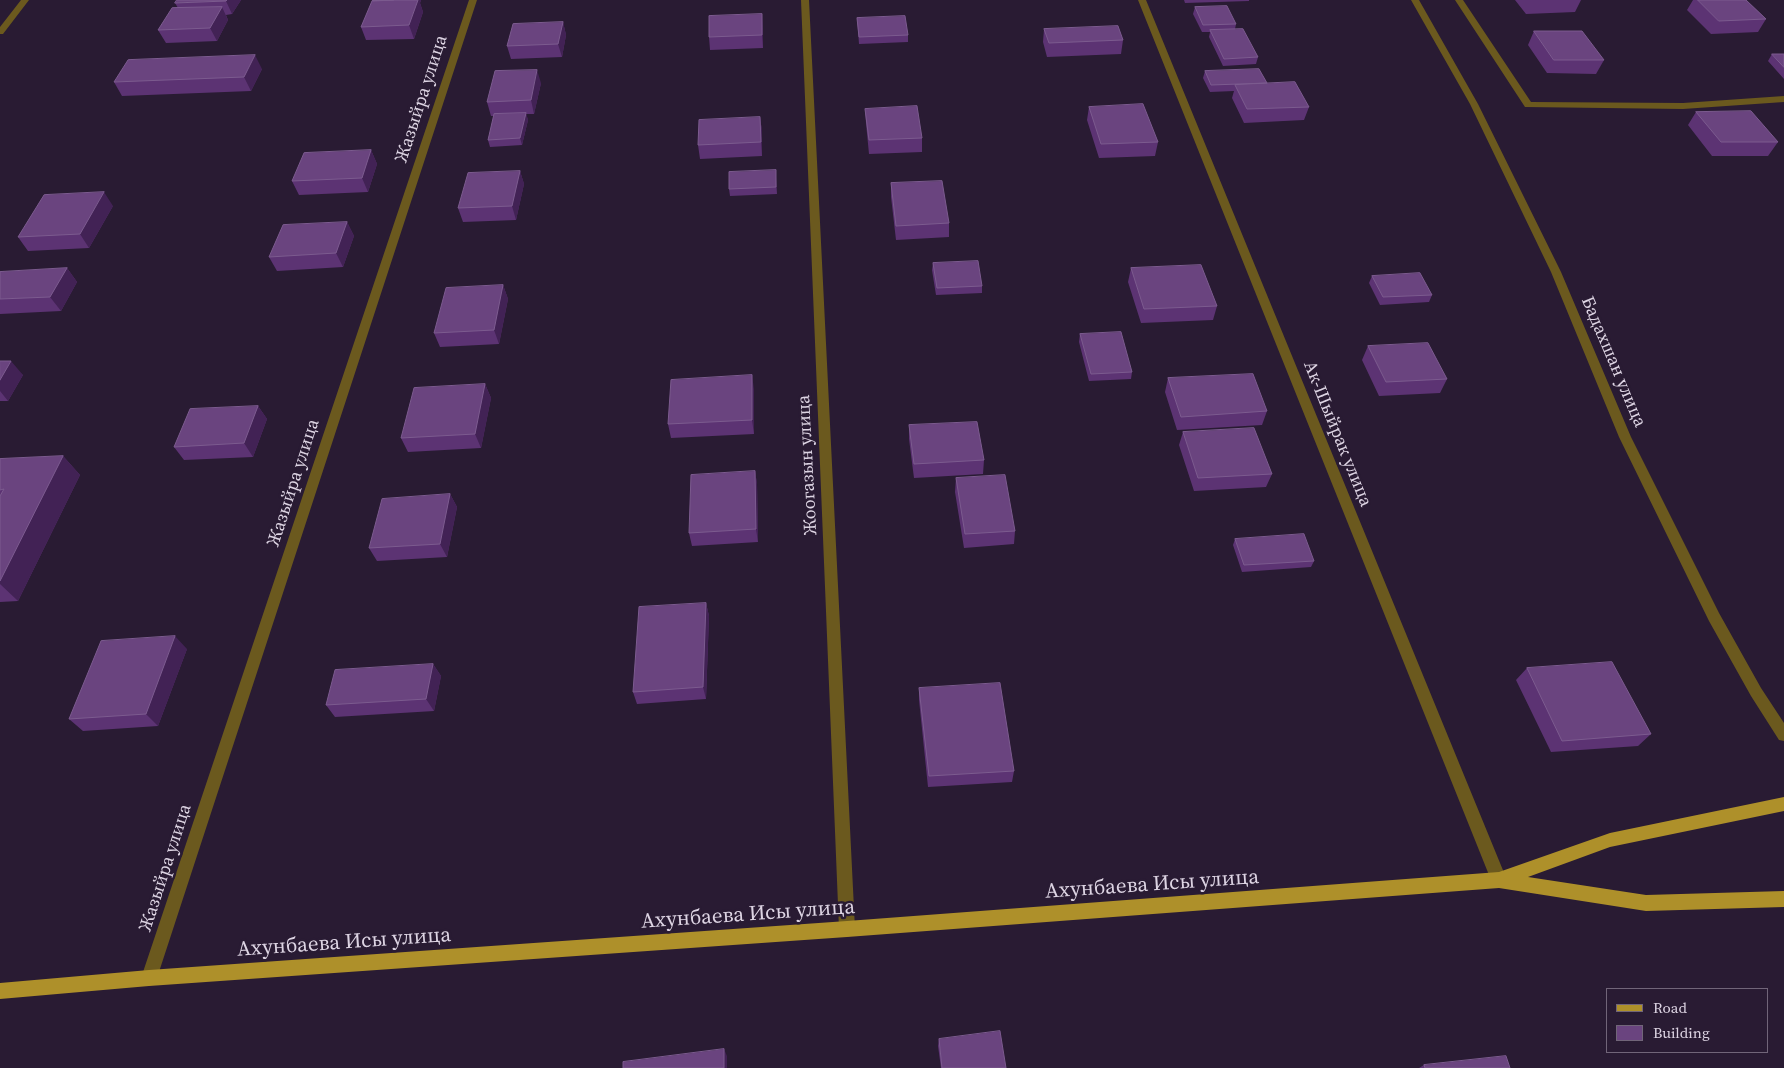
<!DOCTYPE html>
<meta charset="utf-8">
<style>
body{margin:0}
#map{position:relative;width:1784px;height:1068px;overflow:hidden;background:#291b33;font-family:"Source Serif 4",serif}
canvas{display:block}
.legend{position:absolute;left:1606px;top:988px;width:162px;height:65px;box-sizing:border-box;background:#291b33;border:1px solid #716579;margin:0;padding:6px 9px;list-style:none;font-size:15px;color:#ddd4e3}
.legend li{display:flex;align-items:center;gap:10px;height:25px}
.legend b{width:25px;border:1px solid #716579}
</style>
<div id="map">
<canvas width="1784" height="1068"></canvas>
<ul class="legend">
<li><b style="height:6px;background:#ae902a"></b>Road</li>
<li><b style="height:14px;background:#6a447f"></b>Building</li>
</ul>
</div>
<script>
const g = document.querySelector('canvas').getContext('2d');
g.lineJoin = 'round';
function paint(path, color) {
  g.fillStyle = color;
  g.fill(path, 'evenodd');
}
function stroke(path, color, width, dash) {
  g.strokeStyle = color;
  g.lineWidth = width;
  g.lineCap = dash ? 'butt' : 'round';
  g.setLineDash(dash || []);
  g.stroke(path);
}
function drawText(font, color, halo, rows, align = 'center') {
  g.font = font + ' "Source Serif 4",serif';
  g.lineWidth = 5;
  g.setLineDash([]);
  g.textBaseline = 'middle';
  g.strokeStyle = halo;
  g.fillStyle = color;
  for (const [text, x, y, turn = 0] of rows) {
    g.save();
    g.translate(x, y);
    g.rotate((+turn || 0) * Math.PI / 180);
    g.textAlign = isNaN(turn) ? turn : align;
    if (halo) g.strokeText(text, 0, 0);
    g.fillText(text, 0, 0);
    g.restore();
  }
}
const street = new Path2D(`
 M21,0H29L3,34H0V27Z
 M469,0H477L157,978L155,984L149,986L143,984L141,978Z
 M801,0H809L855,929L853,935L847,937L841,935L839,929Z
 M1138,0H1146L1507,880L1504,885L1499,888L1494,885L1491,880Z
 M1411,0H1419L1478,104L1561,272L1631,437L1719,613L1761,688L1784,723V741L1779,740L1751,696L1709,621L1619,437L1551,272L1470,104Z
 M1455,0H1463L1531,102L1683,103L1784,96V102L1683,109L1525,107Z`);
const primary = new Path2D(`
 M1784,797V811L1610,847L1528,877L1646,895L1784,891V907L1646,911L1499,888L847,937L149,986L0,999V983L149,970L847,921L1499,872L1610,833Z`);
const wall = new Path2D(`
 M241,0L232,14L226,15L228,20L217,41L166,43L158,30L178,8L175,3Z
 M373,0H421L420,3L423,12L414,39L366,40L361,27Z
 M1184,0H1249V1L1185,3Z
 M1515,0H1581L1575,12L1526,14Z
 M1693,0H1746L1766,19L1758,32L1711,34L1687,10Z
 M1195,7L1236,24L1235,29L1258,57L1256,64L1223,66L1209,37L1210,32H1202L1193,14Z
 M857,18L908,35V42L859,44Z
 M563,22L566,35L562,57L511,59L507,46Z
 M763,28V48L710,50L709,37Z
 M1044,29L1123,40L1121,54L1047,57L1043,42Z
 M1534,31L1604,60L1596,74L1547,73L1528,45Z
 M1772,54H1784V79L1768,61Z
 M262,69L251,91L122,96L114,82Z
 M1205,71L1267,83L1309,107L1304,120L1244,123L1232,98L1234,91L1210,92L1203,78Z
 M541,83L534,114H526L528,120L522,145L490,147L488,140L494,116H491L487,102Z
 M1089,107L1158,142L1155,156L1099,158L1087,120Z
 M865,109L922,138V152L869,154L866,123Z
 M1696,112L1778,142L1768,156H1712L1688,125Z
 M760,117L762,131V156L700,159L698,145Z
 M371,150L377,164L368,192L299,195L292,181Z
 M520,171L524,184L516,220L463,222L458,208Z
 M776,177L777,194L730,196L729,189Z
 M891,183L949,223V237L896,240L891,197Z
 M113,206L89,248L28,251L18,237Z
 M347,222L354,236L343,267L277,271L269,257Z
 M933,263L982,286V293L936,295L932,270Z
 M67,268L77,282L61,311L0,314V272Z
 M1131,268L1217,306L1213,320L1141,323L1128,282Z
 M1372,276L1432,295L1429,302L1380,305L1369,283Z
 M503,285L508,299L499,344L440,347L434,333Z
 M1080,334L1132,372L1131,379L1089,381L1079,342Z
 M1368,346L1447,379L1440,393L1379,396L1362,360Z
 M0,361L23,375L8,401H0Z
 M1168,378L1267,411L1262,425L1177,430L1165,392Z
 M485,384L491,398L481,448L408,452L401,438Z
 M754,389V434L671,438L668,424Z
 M258,406L267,419L253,457L184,460L174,447Z
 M909,425L984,460L983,474L914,478L909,439Z
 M1183,432L1272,474L1266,487L1194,491L1179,445Z
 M63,456L80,475L18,601L0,602V459Z
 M755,471L757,484L758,542L692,546L689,533Z
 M956,478L1015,531L1014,544L964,548L955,492Z
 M450,494L457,507L447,557L377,561L369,548Z
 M1235,539L1314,561L1311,567L1242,572L1233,545Z
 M706,603L709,616L706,699L637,704L633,692Z
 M187,649L158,726L83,731L69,719Z
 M433,664L441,676L434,711L335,717L326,705Z
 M1527,668L1651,734L1638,746L1551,752L1516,680Z
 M919,688L1014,771L1012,782L928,787L919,700Z
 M939,1039L1006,1068H941L938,1046Z
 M1424,1065L1510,1068H1419Z`);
const shadedWall = new Path2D(`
 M227,0H241L232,14L226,1Z
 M416,0H421L420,3L423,12L414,39L409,25Z
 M222,7L228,20L217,41L210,28Z
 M762,14L763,28V48L762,35Z
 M563,22L566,35L562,57L558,44Z
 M255,55L262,69L251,91L244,77Z
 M537,70L541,83L534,114L531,100Z
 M526,113L528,120L522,145L520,138Z
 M760,117L762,131V156L761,142Z
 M371,150L377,164L368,192L362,178Z
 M520,171L524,184L516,220L512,206Z
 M104,192L113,206L89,248L80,234Z
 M347,222L354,236L343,267L336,253Z
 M67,268L77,282L61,311L50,297Z
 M503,285L508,299L499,344L494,330Z
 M11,361L23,375L8,401L0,391V380Z
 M752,375L754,389V434L752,420Z
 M485,384L491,398L481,448L475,434Z
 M258,406L267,419L253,457L244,443Z
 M63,456L80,475L18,601L0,584V581Z
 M755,471L757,484L758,542L756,529Z
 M450,494L457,507L447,557L440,544Z
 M706,603L709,616L706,699L703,687Z
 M175,636L187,649L158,726L146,714Z
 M433,664L441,676L434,711L426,699Z
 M724,1049L727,1056V1068H724Z`);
const building = new Path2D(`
 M177,0H227L226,1L175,3Z
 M373,0H394L373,1Z
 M394,0H418L409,25L361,27L372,1Z
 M1698,0H1746L1766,19L1719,21Z
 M1227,6L1236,24L1203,25L1195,7Z
 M222,7L210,28L158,30L172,8Z
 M762,14V35L709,37V16Z
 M905,16L908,35L859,37L857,18Z
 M563,22L558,44L507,46L513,24Z
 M1118,26L1123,40L1049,43L1044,29Z
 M1243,29L1258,57L1224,59L1210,30Z
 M1534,31H1582L1604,60H1554Z
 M1772,54H1784V67Z
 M255,55L244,77L114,82L128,60Z
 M1259,69L1267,83L1211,85L1205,71Z
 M537,70L531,100L487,102L495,71Z
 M1295,82L1309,107L1247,109L1235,85Z
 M1143,104L1158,142L1101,144L1089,107Z
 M917,106L922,138L869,140L865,109Z
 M1751,111L1778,142H1721L1696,112Z
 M526,113L520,138L488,140L494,114Z
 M760,117L761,142L698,145L699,120Z
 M371,150L362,178L292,181L304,153Z
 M776,170V187L729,189V172Z
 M520,171L512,206L458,208L468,173Z
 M942,181L949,223L896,226L891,183Z
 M104,192L80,234L18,237L44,195Z
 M347,222L336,253L269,257L283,225Z
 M978,261L982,286L937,288L933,263Z
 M1201,265L1217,306L1144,309L1131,268Z
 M67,268L50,297L0,299V272Z
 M1420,273L1432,295L1383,297L1372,276Z
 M503,285L494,330L434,333L446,288Z
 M1121,332L1132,372L1091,374L1080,334Z
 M1428,343L1447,379L1386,382L1368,346Z
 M0,361H11L0,380Z
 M1253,374L1267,411L1181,417L1168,378Z
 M752,375V420L668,424L671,380Z
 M485,384L475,434L401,438L414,388Z
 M258,406L244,443L174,447L190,409Z
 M977,422L984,460L914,464L909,425Z
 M1254,428L1272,474L1198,478L1183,432Z
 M63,456L0,581V496L4,489L0,490V459Z
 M755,471L756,529L689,533L691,475Z
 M1005,475L1015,531L965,534L956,478Z
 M450,494L440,544L369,548L382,499Z
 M1304,534L1314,561L1244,565L1235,539Z
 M706,603L703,687L633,692L639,607Z
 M175,636L146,714L69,719L101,641Z
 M1612,662L1651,734L1562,741L1527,668Z
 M433,664L426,699L326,705L335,670Z
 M1000,683L1014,771L929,776L919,688Z
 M1000,1031L1006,1068H942L939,1039Z
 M724,1049V1068H623V1062Z
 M1506,1056L1510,1068H1425L1424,1065Z`);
const streetNames = [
 ["Жазыйра улица",422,99,-72],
 ["Бадахшан улица",1613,362,67],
 ["Ак-Шыйрак улица",1337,434,68],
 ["Жоогазын улица",808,465,-93],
 ["Жазыйра улица",294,483,-72],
 ["Жазыйра улица",166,868,-72]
];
const nearStreetnames = [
 ["Ахунбаева Исы улица",1152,885,-4],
 ["Ахунбаева Исы улица",748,915,-4],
 ["Ахунбаева Исы улица",344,943,-4]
];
paint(street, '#6b591e');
paint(primary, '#ae902a');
paint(wall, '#5c3373');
paint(shadedWall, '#422255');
paint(building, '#6a447f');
stroke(building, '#7c5b8f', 1);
drawText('18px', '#ddd4e3', '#291b33', streetNames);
drawText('21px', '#ddd4e3', '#291b33', nearStreetnames);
</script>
